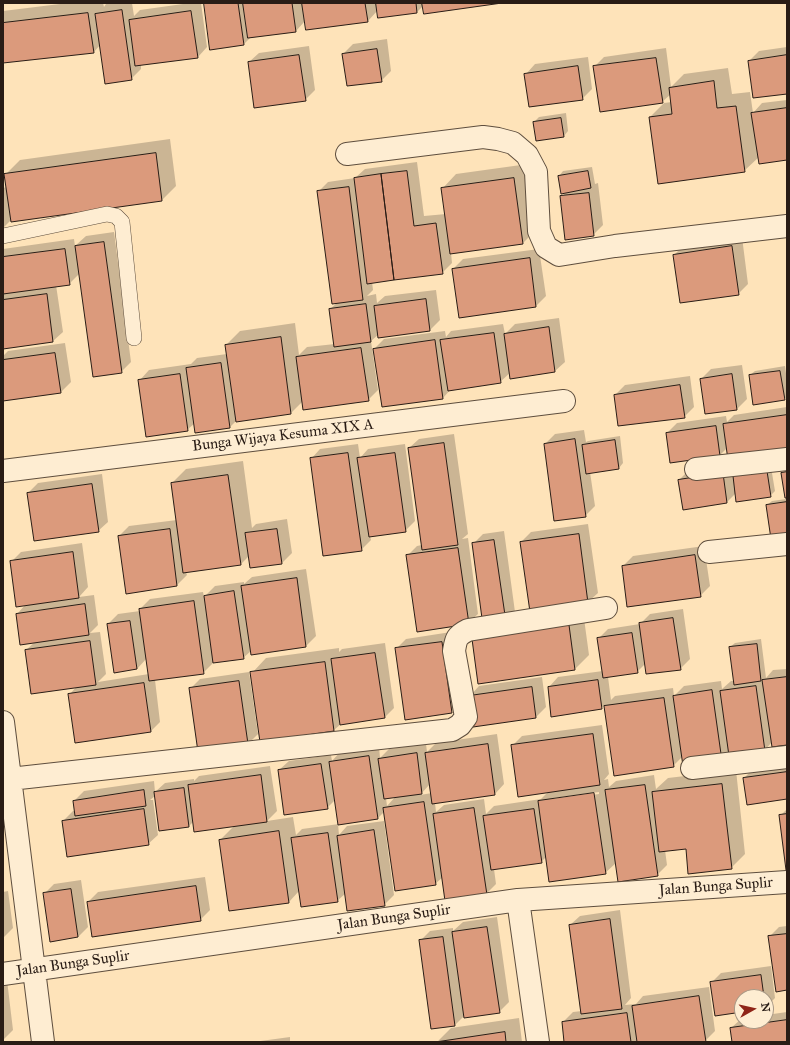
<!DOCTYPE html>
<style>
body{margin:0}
#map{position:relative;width:790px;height:1045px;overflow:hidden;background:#fee3b9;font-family:"IM FELL Great Primer",serif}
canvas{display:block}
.frame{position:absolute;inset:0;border:4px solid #291c15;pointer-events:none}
.north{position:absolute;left:734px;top:989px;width:40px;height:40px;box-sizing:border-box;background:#feedd2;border:1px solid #a99986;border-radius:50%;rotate:82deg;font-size:11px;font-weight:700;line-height:16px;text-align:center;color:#291c15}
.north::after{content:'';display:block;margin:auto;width:14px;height:18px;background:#8f2418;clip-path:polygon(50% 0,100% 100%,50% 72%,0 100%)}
</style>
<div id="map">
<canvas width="790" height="1045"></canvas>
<div class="frame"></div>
<div class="north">N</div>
</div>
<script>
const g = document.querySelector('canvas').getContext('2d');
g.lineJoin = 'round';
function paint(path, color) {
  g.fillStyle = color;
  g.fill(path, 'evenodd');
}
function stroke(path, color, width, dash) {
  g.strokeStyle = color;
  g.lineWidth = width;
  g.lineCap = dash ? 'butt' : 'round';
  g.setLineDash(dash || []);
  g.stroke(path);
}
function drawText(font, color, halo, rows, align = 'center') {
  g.font = font + ' "IM FELL Great Primer",serif';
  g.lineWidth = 3.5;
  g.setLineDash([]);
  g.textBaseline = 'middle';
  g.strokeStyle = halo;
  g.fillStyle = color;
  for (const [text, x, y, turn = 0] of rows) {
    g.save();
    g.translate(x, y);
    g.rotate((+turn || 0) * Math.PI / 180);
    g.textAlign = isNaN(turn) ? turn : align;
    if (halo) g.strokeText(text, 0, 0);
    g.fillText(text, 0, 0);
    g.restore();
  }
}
const shadow = new Path2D(`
 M68,3H103L104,7L106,4L116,3H132L134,16L140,10L190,3H201L207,47L198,57L141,65V69L131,79L100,45L94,52L3,62V11Z
 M205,3H497L424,5L417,12L378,10L368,21H305L296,31L251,37L244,44Z
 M387,39L391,71L381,81L343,54L353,44Z
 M309,46L315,90L305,100L249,62L259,53Z
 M787,47V93L749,61L759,51Z
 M666,48L671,87L684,74L728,68L732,94L750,92L753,113L762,103L787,100V159L759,157L744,171L650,117L664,103L672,102L671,94L662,102L594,67L604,57Z
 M588,57L592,89L582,99L526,74L535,64Z
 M566,113L568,131L564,136L534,122L539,117Z
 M170,139L176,186L162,200L12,221V219L3,228V188L7,187L5,175L20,160Z
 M417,162L424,216L446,214L442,189L456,174L528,164L537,229L523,243L451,253L452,263L442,273L372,282L373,290L367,296L376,294L377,303L385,296L436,290L440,320L430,330L379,334L371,341L378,390L368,400L303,401L291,413L236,421L230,427L195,423L187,430L140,380L149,370L191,364L197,358L227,354L226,345L240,331L295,323L299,355L307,347L335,344L330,309L337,303L318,192L328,182L355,178L365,169Z
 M592,167L595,184L598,183L603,225L593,235L561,197L567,192L559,176L563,171Z
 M114,232L131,362L121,372L80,273L69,284L56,285L63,332L53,341L3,348V249L74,239L75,246L86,236Z
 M742,237L748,284L738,294L674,255L684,245Z
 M539,249L546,296L536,306L460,317L453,269L463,259Z
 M559,318L565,362L555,371L511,378V372L500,382L451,389L443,398L382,406L374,349L384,339L445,331L446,337L451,331L503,324L505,334L515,324Z
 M65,343L71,382L61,392L3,400V356L8,351Z
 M742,365L747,399L737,409L706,413L701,379L711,369Z
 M785,366L787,381V397L784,399L750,375L755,371Z
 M690,376L694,407L684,417L615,395L625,385Z
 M787,407V451L727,448L720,455L671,462L667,433L677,423L726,416L727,422L734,415Z
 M584,430L586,442L588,441L620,436L623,463L619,468L590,472L595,506L585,516L545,444L555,434Z
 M454,434L468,534L462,539L468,538L478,614L468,623L407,556L417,546L422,545L409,448L419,439Z
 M358,444L360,458L368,449L405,444L415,521L405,531L370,536L371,540L361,550L311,459L320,449Z
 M243,461L252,528L256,524L287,519L292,553L282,563L249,556L241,564L186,572L187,575L177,585L127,592L119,536L129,526L177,520L172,483L186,469Z
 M771,467L775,491L770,496L736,493L727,502L679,480L689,470Z
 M787,469V536L767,505L772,501L786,499L782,473Z
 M102,474L108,522L98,531L28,493L38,483Z
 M588,524L598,593L588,602L521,542L531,532Z
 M504,531L515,612L583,611L589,655L575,669L479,683L484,624L473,544L483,534Z
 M82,543L88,587L79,597L94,595L98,625L90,633L100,632L106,674L98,682L149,674L147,658L137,669L108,624L118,614L140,611V609L150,599L203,592L204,597L215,586L244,582V584L252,577L306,569L316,636L306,646L251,651L243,658L214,662L203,673L155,680L160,722L151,731L70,694L77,686L26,650L35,642L17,614L26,604L11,562L21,552Z
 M704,546L710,586L700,596L623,566L633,556Z
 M683,609L690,659L680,669L645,664L637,672L608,677L611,700L615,696L673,688L674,696L684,686L721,681L722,689L731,681H734L730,647L735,643L761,639L766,678L773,670L787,669V744L772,742L765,750L729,752L721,760L682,757L673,766L615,775L605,705L601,708L549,687L558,677L603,671L598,639L608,629L640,624L650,614Z
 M451,632L461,702L451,712L396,649L406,639Z
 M385,643L394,708L384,718L341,724L334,730L252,673L266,658L339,648V652L342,649Z
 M249,672L258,734L248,744L190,689L200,679Z
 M542,677L546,707L536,717L470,696L479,686Z
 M602,725L609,774L604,780L608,779L609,787L616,781L654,775L656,789L668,778L736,770L745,854L731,868L686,848L665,850L667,865L657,875L616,863L605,873L547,856L541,862L494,869L496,884L486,894L443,877L435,884L385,811L378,818L338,824L339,835L347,826L384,821L394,895L384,905L346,893L337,901L299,891L289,902L220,840L234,826L194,821L189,826L160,830L155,796L150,800H153L158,835L148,844L63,821L73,811H75L74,801L84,791L154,781L155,792L165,783L194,779V781L199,776L270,766L277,811L267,821L293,817L296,835L302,829L339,824L336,799L327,808L279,770L289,761L331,755L332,761L340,752L379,747L380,758L389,749L426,744L427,752L436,743L497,734L504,784L495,794L435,803L436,812L444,805L484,799L486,814L494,806L541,799L549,791L512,746L522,736ZM430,784L432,793L420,795ZM599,792V794L554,800V798ZM396,796L387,806L386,798Z
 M787,764V798L744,778L754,768Z
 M787,809V867L780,816Z
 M205,877L210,910L200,920L88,902L98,892Z
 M81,880L88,927L78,937L44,894L54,884Z
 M8,891L13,928L3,938V892Z
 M620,910L631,998L625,1005L636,1004L643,996L709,987L715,1031L705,1041L699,1042H565L563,1022L573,1012L582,1011L570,925L580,916Z
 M497,917L509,1002L499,1012L464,1016L455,1025L432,1028L420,941L430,931L453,928V931L463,922Z
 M787,926V989L769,937L779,927Z
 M771,966L775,998L766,1007V997H742V1011L711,983L721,973Z
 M3,980H7L13,1030L3,1040Z
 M787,1012V1042H733L731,1028L741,1019L742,1018V1021H766V1015Z
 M519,1018L522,1042H437L451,1028Z
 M290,1037V1042H253Z`);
const building = new Path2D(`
 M204,3H238L244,45L210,50Z
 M243,3H292L296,32L248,38Z
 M302,3H365L368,22L306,30Z
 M376,3H416L417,13L378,18Z
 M422,3H502L424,14Z
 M122,10L132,80L105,84L95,14Z
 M191,11L198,58L135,66L129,20Z
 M88,13L94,53L3,63V23Z
 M377,49L382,82L347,86L342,54Z
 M299,55L306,101L254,108L248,62Z
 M787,55V94L753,98L748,61Z
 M656,58L663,103L600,112L593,66Z
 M578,66L583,100L529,107L524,74Z
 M714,81L717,108L736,106L745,172L658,184L649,117L672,114L669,88Z
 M787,108V160L759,164L751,113Z
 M561,118L564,137L536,141L533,122Z
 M156,153L162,201L11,222L4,174Z
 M407,171L414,226L436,223L443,274L394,280L381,174Z
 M588,171L591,188L561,194L558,176Z
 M381,174L394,280L367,284L354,178Z
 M514,178L523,244L450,254L441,188Z
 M349,187L363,300L332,304L317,191Z
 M589,193L594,236L565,240L560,196Z
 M104,242L122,373L93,377L75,246Z
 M732,246L739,295L680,303L673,255Z
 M65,249L70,285L3,294V257Z
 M530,258L536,307L459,318L452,269Z
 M47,294L53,342L3,349V300Z
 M426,299L430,331L378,338L374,306Z
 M366,304L371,342L334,347L329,309Z
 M549,327L555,372L510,379L504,334Z
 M494,333L501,383L448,391L440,340Z
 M281,337L291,414L236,422L225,345Z
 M435,340L443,399L382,407L373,349Z
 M361,348L369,401L303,410L296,357Z
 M55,353L61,393L3,401V360Z
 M221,363L230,428L195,433L186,368Z
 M780,371L785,400L753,405L749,375Z
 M180,374L188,431L146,437L138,380Z
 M732,374L737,410L705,414L700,379Z
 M680,385L685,418L618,426L614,395Z
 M787,415V452L728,460L723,424Z
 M716,426L720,456L670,463L666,433Z
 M575,439L586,517L554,521L544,444Z
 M615,440L619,469L586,474L582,445Z
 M444,443L458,545L422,550L408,448Z
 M348,453L362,551L323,556L310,458Z
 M395,453L406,532L369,537L357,458Z
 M767,471L771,497L736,502L733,476Z
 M787,472V498H785L781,473Z
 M723,473L727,503L683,510L678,480Z
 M228,475L241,565L183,573L171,483Z
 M92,484L99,532L34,541L27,493Z
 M787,502V537L771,539L766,505Z
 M170,529L177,586L126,594L118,536Z
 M277,529L282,564L250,568L245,533Z
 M579,534L588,603L530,612L520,542Z
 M494,540L506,622L483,626L472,543Z
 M458,548L469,624L417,632L406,555Z
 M73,552L79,598L16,607L10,561Z
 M695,555L701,597L627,607L622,566Z
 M297,578L306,647L251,655L241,586Z
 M234,591L244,659L213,663L204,596Z
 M194,601L204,674L149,681L139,609Z
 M85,604L89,635L20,645L16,614Z
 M673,618L681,670L646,674L639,623Z
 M130,621L137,669L114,673L107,624Z
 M569,625L575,670L478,684L472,639Z
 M632,633L638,673L603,678L597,638Z
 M90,641L96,685L31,694L25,650Z
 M442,642L452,713L405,720L395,648Z
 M757,644L761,681L734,685L729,647Z
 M375,653L385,718L340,725L331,659Z
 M325,662L334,731L260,742L250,672Z
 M787,677V745L772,747L762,680Z
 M598,680L602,709L551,717L548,687Z
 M239,681L248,744L198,752L189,688Z
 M144,683L151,732L75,743L68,694Z
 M756,686L765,751L729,756L720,691Z
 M532,687L536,718L473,727L469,696Z
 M712,690L722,761L683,766L673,696Z
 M664,698L674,767L614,776L604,706Z
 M593,734L600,785L518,797L511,745Z
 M488,744L495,795L432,804L425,753Z
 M417,753L422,794L384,799L378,759Z
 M369,756L378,819L338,825L329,762Z
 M321,764L328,809L284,815L278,770Z
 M787,772V799L747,805L743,778Z
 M261,775L267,822L194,832L188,785Z
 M722,784L732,869L688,874L686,849L659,852L652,792Z
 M645,785L658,876L618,882L605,790Z
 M184,788L189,827L159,831L154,792Z
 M144,790L146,806L75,816L73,801Z
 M594,793L606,874L549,882L538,801Z
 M424,802L436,885L395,891L383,808Z
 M474,808L487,895L445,901L433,814Z
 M144,809L149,845L67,857L62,821Z
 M534,809L542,863L491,870L483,816Z
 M787,814V870H786L779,815Z
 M374,830L385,906L347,911L337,836Z
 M279,831L289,903L229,911L219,840Z
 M328,833L338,902L301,907L291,838Z
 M196,886L201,921L92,937L87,902Z
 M71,889L78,937L50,942L43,893Z
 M610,919L622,1009L581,1014L569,925Z
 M487,927L500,1013L464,1018L452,932Z
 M787,934V990L776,992L768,936Z
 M443,937L455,1026L431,1029L419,940Z
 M761,975L764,997H742V1012L715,1016L710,982Z
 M699,996L706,1042H637L632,1006Z
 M627,1013L631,1042H564L562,1022Z
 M787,1020V1042H732L730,1028Z
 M505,1032L506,1042H436Z`);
const service = new Path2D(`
 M3,236L107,214L116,216L122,222L134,338`);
const minor = new Path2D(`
 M347,154L483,137L498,139L513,143L527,155L536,172L539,231L546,247L559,255L615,246L787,226
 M696,469L787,459
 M3,471L564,401
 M709,552L787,544
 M3,722L43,1042
 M692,768L787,757
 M10,779L452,730L460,725L466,717L454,651C456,639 456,636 468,630L606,608
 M518,900L538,1042
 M3,974L518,900L787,882`);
const streetNames = [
 ["Bunga Wijaya Kesuma XIX A",283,436,-7],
 ["Jalan Bunga Suplir",716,887,-4],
 ["Jalan Bunga Suplir",394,918,-8],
 ["Jalan Bunga Suplir",73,964,-8]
];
paint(shadow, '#0003');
paint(building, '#db9a7c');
stroke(building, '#291c15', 1);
stroke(service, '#5e4e3e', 16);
stroke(minor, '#5e4e3e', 24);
stroke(service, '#feedd2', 15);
stroke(minor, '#feedd2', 22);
drawText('15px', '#291c15', '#feedd2', streetNames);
</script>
